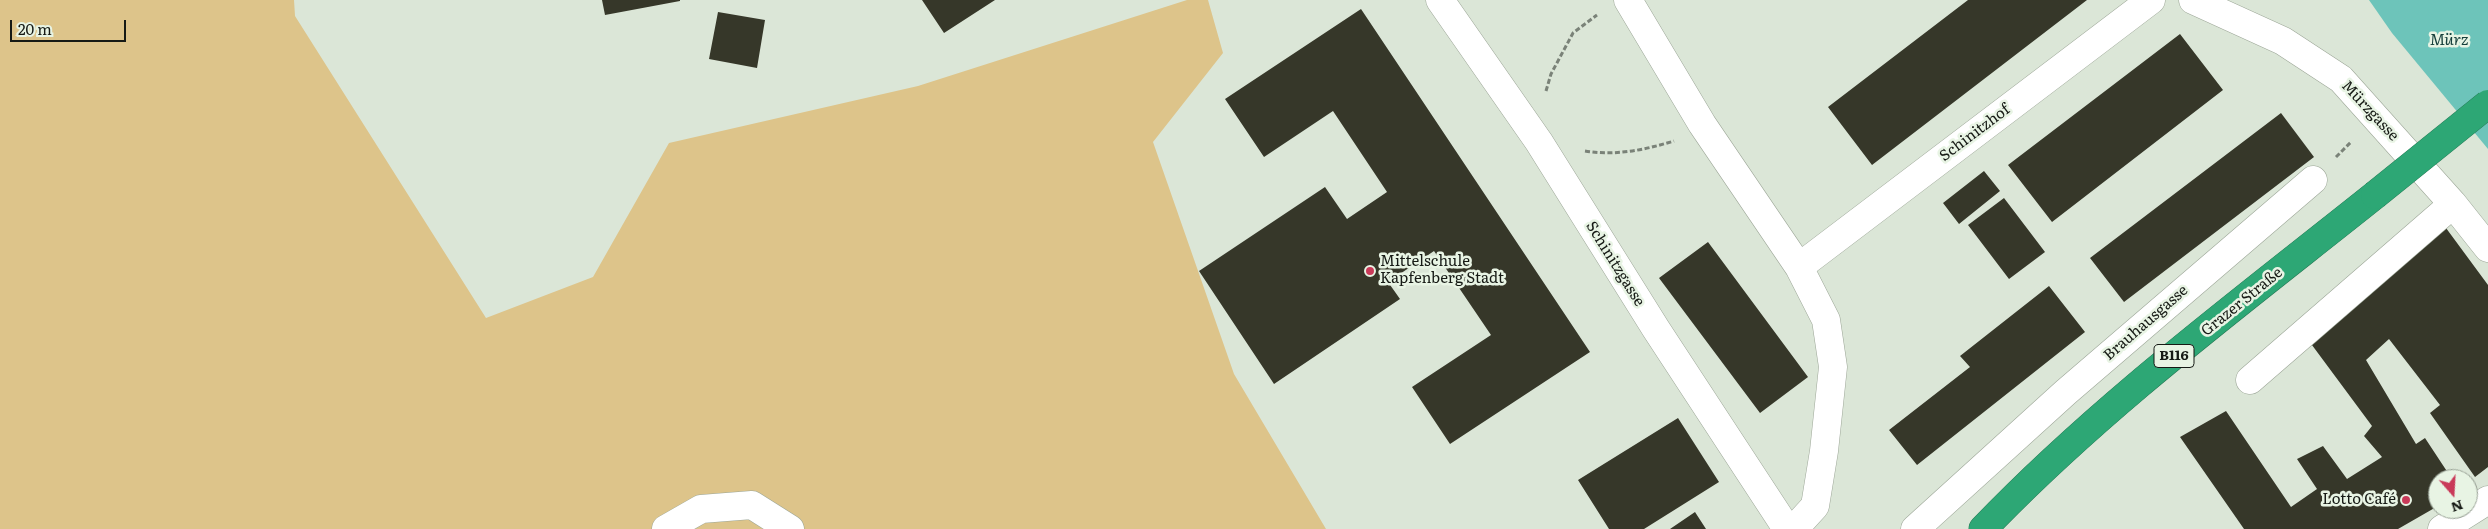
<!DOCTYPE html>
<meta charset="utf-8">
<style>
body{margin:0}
#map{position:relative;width:2488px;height:529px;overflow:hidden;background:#dbe6d7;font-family:Literata,serif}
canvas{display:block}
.north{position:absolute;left:2428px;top:469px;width:50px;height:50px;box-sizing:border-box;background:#e8f4e4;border:1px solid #949d91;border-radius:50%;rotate:161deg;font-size:14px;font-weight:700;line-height:20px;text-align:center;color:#161a15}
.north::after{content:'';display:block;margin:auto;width:18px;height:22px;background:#c93a59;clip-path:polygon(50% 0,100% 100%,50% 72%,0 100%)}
.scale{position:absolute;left:10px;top:20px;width:116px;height:22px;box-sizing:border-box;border:2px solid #161a15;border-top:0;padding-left:6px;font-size:15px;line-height:18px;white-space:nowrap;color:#161a15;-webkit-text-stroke:4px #e8f4e4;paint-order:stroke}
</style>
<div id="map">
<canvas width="2488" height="529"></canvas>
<div class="north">N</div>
<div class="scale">20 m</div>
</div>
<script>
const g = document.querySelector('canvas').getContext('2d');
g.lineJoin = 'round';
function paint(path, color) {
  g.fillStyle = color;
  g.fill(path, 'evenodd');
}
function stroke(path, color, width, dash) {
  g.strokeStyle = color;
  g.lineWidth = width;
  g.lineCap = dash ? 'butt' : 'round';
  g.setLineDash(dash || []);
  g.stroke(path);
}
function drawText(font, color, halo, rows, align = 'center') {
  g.font = font + ' Literata,serif';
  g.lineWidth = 5;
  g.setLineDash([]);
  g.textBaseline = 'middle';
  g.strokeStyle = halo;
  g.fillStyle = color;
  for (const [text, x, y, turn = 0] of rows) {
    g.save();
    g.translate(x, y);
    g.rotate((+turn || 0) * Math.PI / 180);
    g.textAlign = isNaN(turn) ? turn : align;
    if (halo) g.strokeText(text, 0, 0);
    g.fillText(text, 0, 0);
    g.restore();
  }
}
const green = new Path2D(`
 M0,0H294L295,16L486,318L593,277L669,143L918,86L1187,0H1208L1223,53L1153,142L1234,374L1326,529H0Z`);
const water = new Path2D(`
 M2369,0H2488V149L2392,33Z`);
const building = new Path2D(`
 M602,0H680V1L605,15Z
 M922,0H995L944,33Z
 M1968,0H2087L1872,165L1828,107Z
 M1361,9L1590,352L1450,444L1412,387L1491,335L1434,251L1388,282L1400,299L1274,384L1199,271L1325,187L1347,219L1387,192L1333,111L1264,157L1225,99Z
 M718,12L765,20L757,68L709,59Z
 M2180,34L2223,90L2052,222L2008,165Z
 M2281,113L2314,157L2124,302L2090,258Z
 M1984,171L2000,191L1959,224L1943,203Z
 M2004,198L2045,252L2009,279L1968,225Z
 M2446,228L2488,285V467L2475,477L2430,413L2440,405L2389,339L2366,360L2416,444L2425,438L2452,479H2438V506L2398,529H2244L2180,437L2226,411L2291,507L2317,489L2297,459L2323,446L2347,479L2382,457L2364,436L2372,426L2309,341Z
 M1708,242L1808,377L1760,413L1659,278Z
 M2049,286L2085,332L1917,465L1889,430L1970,367L1960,356Z
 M1678,418L1719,482L1644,529H1609L1578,480Z
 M1695,512L1706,529H1670Z`);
const path = new Path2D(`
 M1546,91L1551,74L1573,33L1597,15
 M1585,151C1616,156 1644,150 1674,141
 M2336,157L2351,142`);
const minor = new Path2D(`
 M1440,0L1539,142L1656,329L1787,529
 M1628,0L1702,124L1799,267
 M2193,0L2283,41L2341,79L2453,204L2488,248
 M2250,380L2453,204
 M666,529L701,509L752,505L790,529
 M1794,529L1815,506L1824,451L1833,367L1826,320L1799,267L2151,0
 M1915,529L2066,392L2313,180
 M2442,529L2488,500`);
const highway = new Path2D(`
 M1983,529C2102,405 2241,302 2375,195`);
const highwayBridge = new Path2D(`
 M2375,195L2488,104`);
const markers = [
 [1370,271,5,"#c93a59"],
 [2406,500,5,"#c93a59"]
];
const shields = [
 [2174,356,40]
];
const shieldNames = [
 ["B116",2174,356]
];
const streetNames = [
 ["Mürzgasse",2370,111,47],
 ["Schinitzhof",1975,133,-37],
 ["Schinitzgasse",1615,264,58],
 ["Grazer Straße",2242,302,-39],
 ["Brauhausgasse",2146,323,-41]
];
const poiNames = [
 ["Mittelschule",1380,262],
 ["Kapfenberg Stadt",1380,279],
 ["Lotto Café",2396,500,"right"]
];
const waterNames = [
 ["Mürz",2449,40]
];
paint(green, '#ddc48a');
paint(water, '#6dc4ba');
paint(building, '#363729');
stroke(minor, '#9ca697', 29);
stroke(highway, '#257653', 29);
stroke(path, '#7a8278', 3, [5, 2.5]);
stroke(minor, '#fff', 28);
stroke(highway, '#2da775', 28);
stroke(highwayBridge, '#257653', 29, []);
stroke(highwayBridge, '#2da775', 28);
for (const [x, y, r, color] of markers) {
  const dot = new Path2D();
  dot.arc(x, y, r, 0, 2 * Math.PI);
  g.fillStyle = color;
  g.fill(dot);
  stroke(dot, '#e8f4e4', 2);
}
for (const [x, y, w] of shields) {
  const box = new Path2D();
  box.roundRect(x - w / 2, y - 11.5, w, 23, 4);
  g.fillStyle = '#e8f4e4';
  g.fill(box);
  stroke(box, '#161a15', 1);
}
drawText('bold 14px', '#161a15', null, shieldNames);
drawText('15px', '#161a15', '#e8f4e4', streetNames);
drawText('15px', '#161a15', '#e8f4e4', poiNames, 'left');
drawText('italic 16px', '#163f3b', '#e8f4e4', waterNames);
</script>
